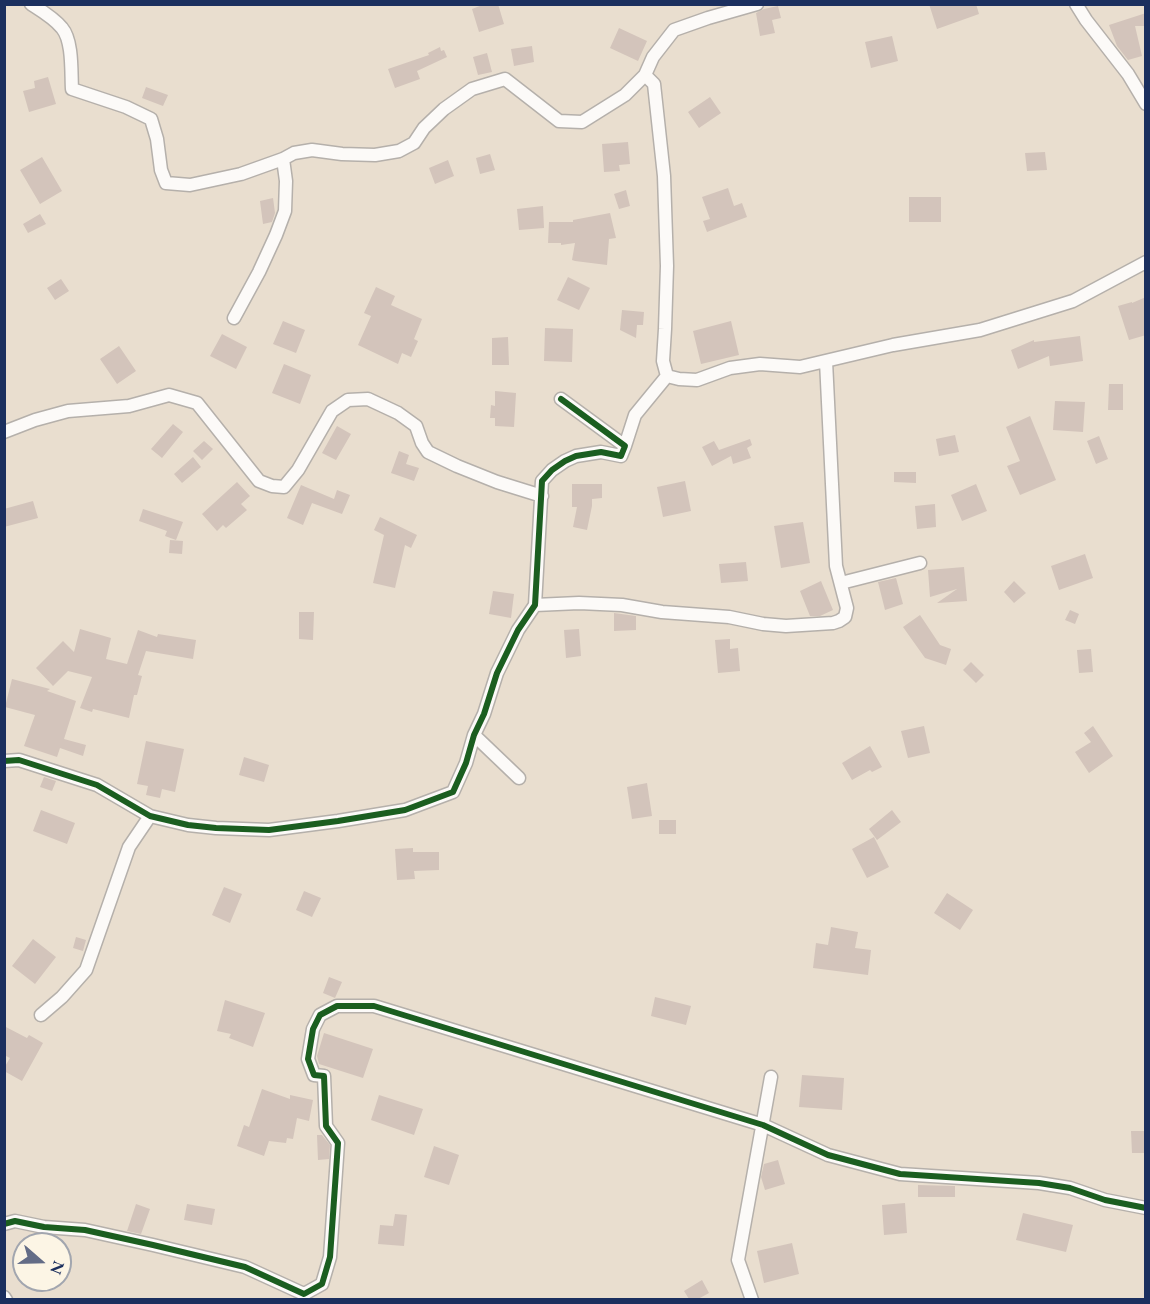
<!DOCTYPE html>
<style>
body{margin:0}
#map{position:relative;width:1150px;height:1304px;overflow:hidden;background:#e9decf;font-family:"EB Garamond",serif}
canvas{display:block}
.frame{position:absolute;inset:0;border:6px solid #1b2f5e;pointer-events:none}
.north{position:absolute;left:12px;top:1232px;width:60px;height:60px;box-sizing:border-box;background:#fcf5e5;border:2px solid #a2a6af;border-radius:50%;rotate:110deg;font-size:16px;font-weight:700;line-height:24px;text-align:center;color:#1b2f5e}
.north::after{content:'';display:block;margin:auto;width:21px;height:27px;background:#636c86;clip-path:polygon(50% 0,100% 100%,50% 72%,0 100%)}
</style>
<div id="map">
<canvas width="1150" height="1304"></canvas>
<div class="frame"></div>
<div class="north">N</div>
</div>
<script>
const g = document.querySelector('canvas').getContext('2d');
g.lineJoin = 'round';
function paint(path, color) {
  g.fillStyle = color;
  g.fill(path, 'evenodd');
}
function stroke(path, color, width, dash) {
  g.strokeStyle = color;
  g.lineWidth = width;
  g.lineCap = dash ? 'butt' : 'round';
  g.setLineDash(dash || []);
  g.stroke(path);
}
const building = new Path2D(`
 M485,4H498L504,24L479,32L472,9Z
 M929,4H976L979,14L937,29Z
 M778,6L781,18L772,20L775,33L760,36L756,13L764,9Z
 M1146,13V26H1135L1142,56L1128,60L1117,46L1109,25Z
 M619,28L647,41L638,61L610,48Z
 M892,36L898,61L871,68L865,42Z
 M532,46L534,62L514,66L511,49Z
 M440,47L441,51L444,50L447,57L417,71L420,79L395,88L388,69L429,55L428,53Z
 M487,53L492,72L478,75L473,57Z
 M48,77L56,104L29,112L23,91L35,88L34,81Z
 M146,87L168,95L163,106L142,98Z
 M710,97L721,113L699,128L688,112Z
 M628,142L630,164L619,165L620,171L604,172L602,144Z
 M1045,152L1047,170L1027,171L1025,153Z
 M490,154L495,170L480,174L476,158Z
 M42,157L62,191L40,204L20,170Z
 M448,160L454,176L435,184L429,168Z
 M728,188L734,206L742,203L747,217L707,232L703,221L710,219L702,197Z
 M626,190L630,206L619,209L614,194Z
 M909,197H941V222H909Z
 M273,198L275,213L272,222L263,224L260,201Z
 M543,206L544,228L519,230L517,209Z
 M610,213L616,238L609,239L607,265L575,261L572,260L575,243L561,245V243H548L549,222H573V220Z
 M40,214L46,224L28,233L23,224Z
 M568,277L590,288L579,310L557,300Z
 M61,279L69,291L55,300L47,288Z
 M376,287L395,296L391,305L422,319L414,339L418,341L411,357L402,353L398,364L358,345L371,316L364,313Z
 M1146,297V335L1129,340L1118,306L1132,302V303Z
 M622,310L644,312L643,325H637L636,338L620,330Z
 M283,321L305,330L296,353L273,344Z
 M731,321L739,355L701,364L693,331Z
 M545,328L573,329L572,362L544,361Z
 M222,334L247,347L236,369L210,356Z
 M1080,336L1083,361L1050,366L1049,356L1018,369L1011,350L1034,340V342Z
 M508,337L509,365H492V338Z
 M119,346L136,371L117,384L100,359Z
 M284,364L311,375L300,404L272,393Z
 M1109,384H1123V410H1108Z
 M495,391L516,393L514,427L495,426V418H490L491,405L495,406Z
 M1055,401L1085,402L1083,432L1053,430Z
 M1030,416L1056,480L1020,495L1007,466L1020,461L1006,427Z
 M173,424L183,432L162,458L151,449Z
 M337,426L351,434L336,460L322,453Z
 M955,435L959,452L939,456L936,439Z
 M1099,436L1108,459L1096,464L1087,441Z
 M750,439L752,445L747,448L751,458L733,464L731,456L712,466L702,447L714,441L719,450Z
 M204,441L213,449L202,460L193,451Z
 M399,451L409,455L406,464L419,468L414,481L391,473Z
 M193,457L201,467L182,483L174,474Z
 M894,472H916V483L894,482Z
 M685,481L691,511L663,517L657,487Z
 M237,482L250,496L241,504L247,510L226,528L223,525L217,531L202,514Z
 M572,484H602V498L592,499V506L587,530L573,527L577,507H572Z
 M976,484L987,511L962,521L951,495Z
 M301,485L334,499L337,490L350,495L342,514L312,503L303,525L287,518Z
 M33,501L38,518L4,527V509Z
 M935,504L936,527L917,529L915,506Z
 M143,509L183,522L176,540L165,536L167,531L139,521Z
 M380,517L417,535L411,548L405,545L395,588L373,583L384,535L374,530Z
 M803,522L810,563L781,568L774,526Z
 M170,540L183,541L182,554L169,553Z
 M1085,554L1093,578L1059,590L1051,566Z
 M746,562L748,581L721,583L719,564Z
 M964,567L967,601L937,603L957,589L930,597L928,570Z
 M896,578L903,604L885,610L878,582Z
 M821,581L833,610L820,616H810L800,591Z
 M1014,581L1026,593L1014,603L1004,592Z
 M493,591L514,594L511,618L489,614Z
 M1070,610L1079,614L1075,624L1065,620Z
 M299,612H314L313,640L299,639Z
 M614,613L636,616V630L614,631Z
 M920,615L940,645L951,649L946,665L925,658L903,627Z
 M80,629L111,638L106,659L127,664L138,630L157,637L158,634L196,640L193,659L146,651L138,675L142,676L137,695H134L129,718L93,709L92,712L80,708L92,677L68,671L53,686L36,668L63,641L74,652Z
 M579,629L581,656L566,658L564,630Z
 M730,639V649L738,648L740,671L718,673L715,640Z
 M1091,649L1093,672L1079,673L1077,650Z
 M971,662L984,675L976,683L963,670Z
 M12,679L50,689L47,691L76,701L64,739L86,745L83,756L60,748L57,757L24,746L35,715L5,707Z
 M924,726L930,753L908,758L901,731Z
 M1093,726L1113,756L1089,773L1075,752L1091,742L1084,733Z
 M146,741L184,749L175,792L162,789L160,798L146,795L148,786L137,784Z
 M870,746L882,767L872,772L870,770L852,780L842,763Z
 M244,757L269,765L264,782L239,775Z
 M44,777L56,781L52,791L40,787Z
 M647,783L652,816L632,819L627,787Z
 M41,810L75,823L67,844L33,831Z
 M892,810L901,822L877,840L869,829Z
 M659,820H676V834H659Z
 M874,837L889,867L867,878L852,849Z
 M413,848V852H439V870L414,871L415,879L397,880L395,849Z
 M224,887L242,894L230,923L212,915Z
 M304,891L321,898L312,917L296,910Z
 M947,893L973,910L960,930L934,913Z
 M831,927L858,932L855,948L871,950L868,975L813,968L816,943L828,945Z
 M76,937L86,940L83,951L73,948Z
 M33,939L56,957L35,984L12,966Z
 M329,977L342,982L335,998L323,993Z
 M655,997L691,1006L686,1025L651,1016Z
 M225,1000L265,1013L253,1047L229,1038L231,1034L217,1031Z
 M4,1026L27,1038L29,1035L43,1043L22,1081L4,1071V1068L10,1058L4,1055Z
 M324,1033L373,1049L363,1078L319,1064L317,1056Z
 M802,1075L844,1078L842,1110L799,1107Z
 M262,1089L290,1099V1095L313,1100L309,1121L297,1118L293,1139L287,1138L286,1143L269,1141L264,1156L237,1146L244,1125L249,1127Z
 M379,1095L423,1109L414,1135L371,1120Z
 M1131,1131H1146V1153H1132Z
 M317,1135H322L330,1145L329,1159L318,1160Z
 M434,1146L459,1155L449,1185L424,1177Z
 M778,1160L785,1184L765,1190L761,1177L764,1164Z
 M918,1185L955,1186V1197H918Z
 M905,1203L907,1233L884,1235L882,1205Z
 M136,1204L150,1209L141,1234L127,1231Z
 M187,1204L215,1209L212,1225L184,1220Z
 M1023,1213L1073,1225L1066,1252L1016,1240Z
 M395,1214L407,1215L404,1246L378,1244L380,1225L393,1226Z
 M792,1243L799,1274L764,1283L757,1251Z
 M702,1280L709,1293L698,1299H689L684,1291Z`);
const minor = new Path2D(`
 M31,4C42,11 54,18 62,28C73,41 71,72 72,89L126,107L151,119L157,139L161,170L166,183L190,185L241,174L283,159L294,153L312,150L342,154L375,155L399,151L414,143L424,128L444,109L472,89L505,79L559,121L582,122L625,95L645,75L653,57L674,30L708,18L757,4
 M1076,4L1086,20L1128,74L1146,104
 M645,75L654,84L664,176L667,266L665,329L663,361L667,376L679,379L697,380L730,368L760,364L800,367L893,345L980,330L1073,301L1146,262
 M234,318L259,272L276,235L285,211L286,181L283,159
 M4,432L35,420L68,411L129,406L169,395L197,403L259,481L272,486L284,487L298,470L332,411L348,400L368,399L398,413L416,426L422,443L428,452L457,466L497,482L542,496
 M625,446L635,415L667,376
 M841,583L920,563
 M535,605L579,603L622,605L662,612L729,617L763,624L786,626L833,623L839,621L845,617L847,608L836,566L826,361
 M474,735L519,778
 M4,761L19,760L97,785L150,816L188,825L216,828L269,830L338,821L405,810L453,792L466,763L474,735L484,714L497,673L518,630L535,605L542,481L552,470L565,461L576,456L601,452L621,456L625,446L561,399
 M41,1015L62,997L86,970L129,847L150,816
 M4,1224L15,1221L44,1227L85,1230L153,1245L245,1267L304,1294L322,1284L330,1257L338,1143L326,1126L324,1076L314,1075L308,1059L313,1029L320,1015L337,1006H374L763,1125L828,1155L900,1174L1039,1183L1070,1188L1105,1200L1146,1208
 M4,1297L6,1300
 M752,1300L738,1260L771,1077`);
const cycleway = new Path2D(`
 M4,761L19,760L97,785L150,816L188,825L216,828L269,830L338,821L405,810L453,792L466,763L474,735L484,714L497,673L518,630L535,605L542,481L552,470L565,461L576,456L601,452L621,456L625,446L561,399
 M4,1224L15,1221L44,1227L85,1230L153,1245L245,1267L304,1294L322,1284L330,1257L338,1143L326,1126L324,1076L314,1075L308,1059L313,1029L320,1015L337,1006H374L763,1125L828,1155L900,1174L1039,1183L1070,1188L1105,1200L1146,1208`);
paint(building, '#d3c4bb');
stroke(minor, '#b5b0ab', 15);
stroke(minor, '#fcfaf8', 12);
stroke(cycleway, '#1b5e20', 6);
</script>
